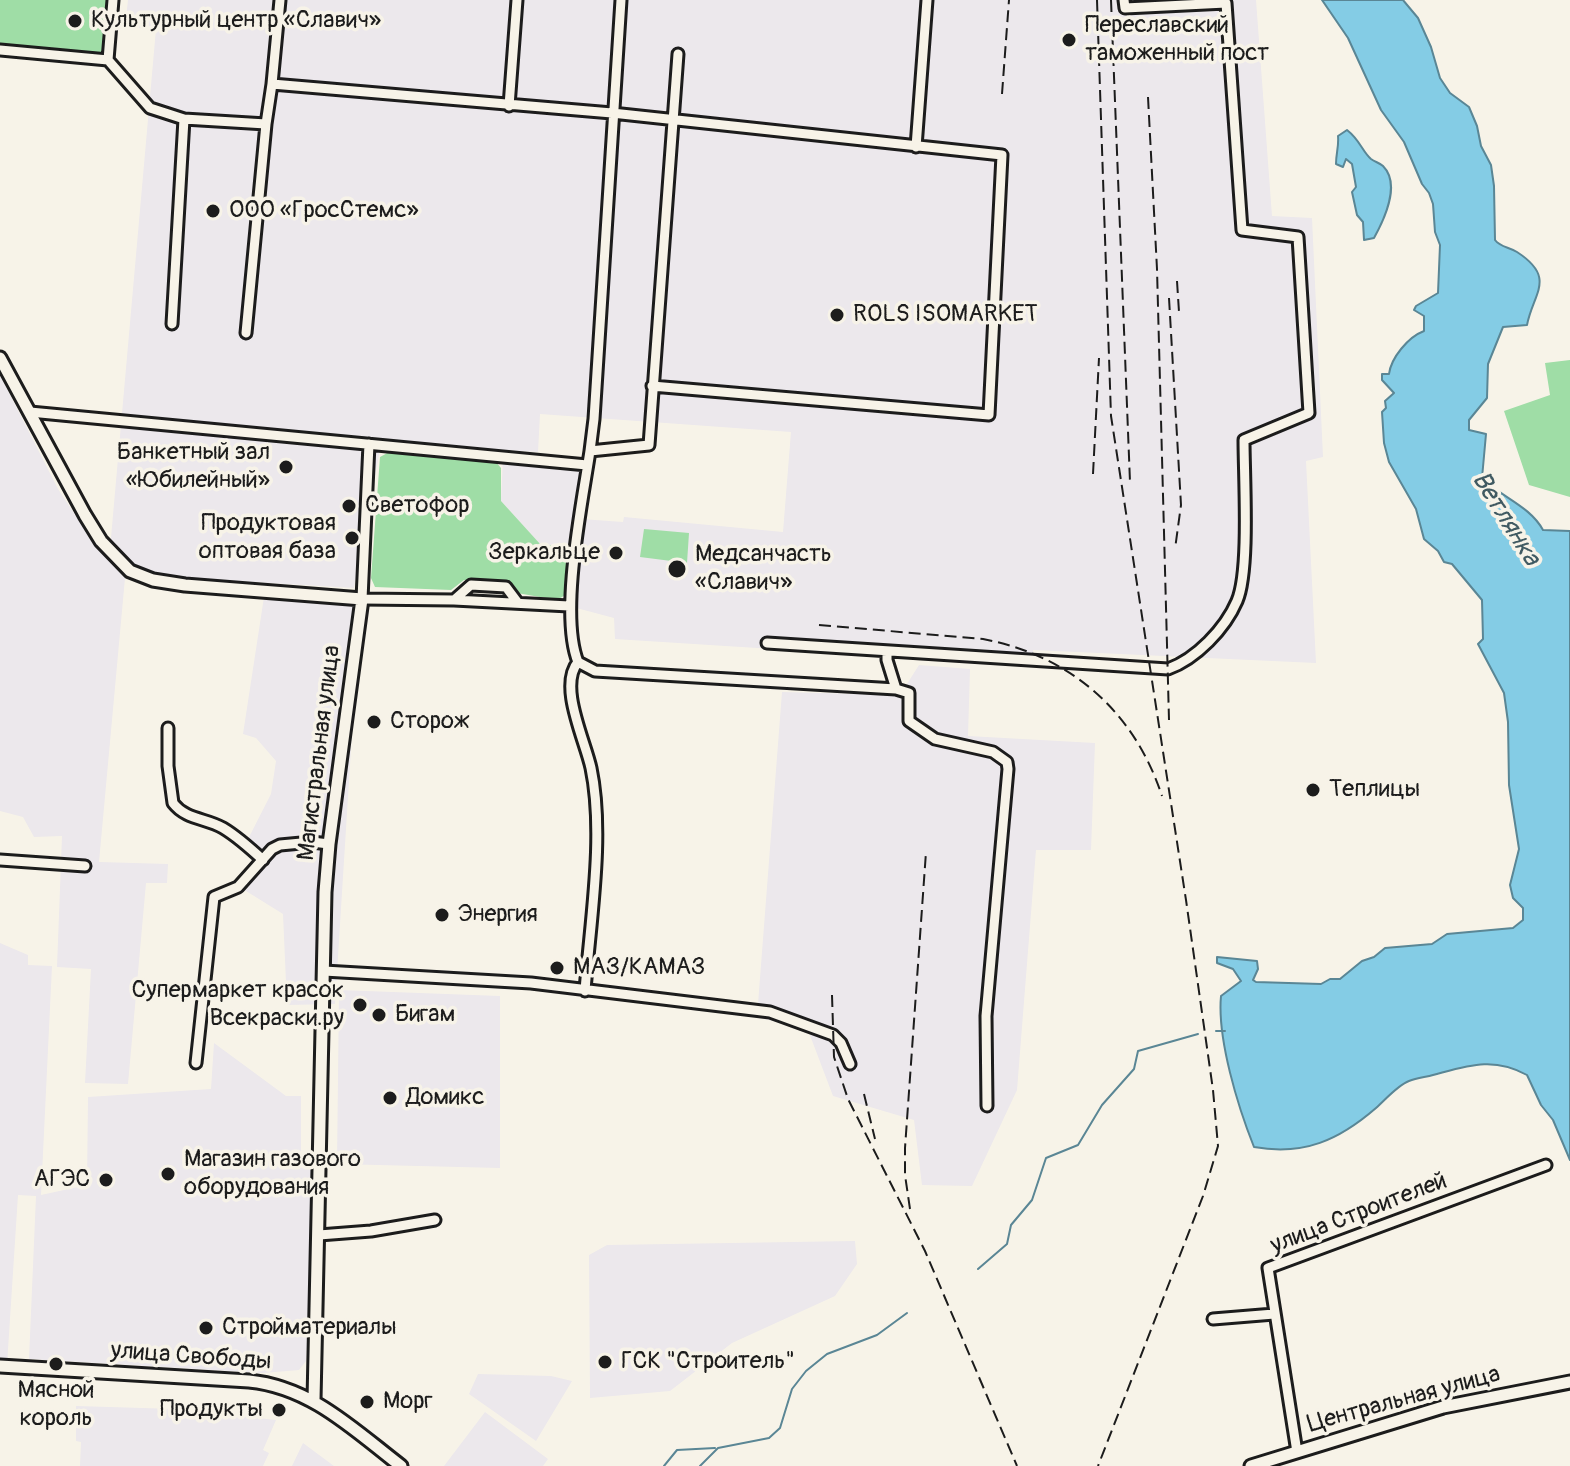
<!DOCTYPE html>
<meta charset="utf-8">
<style>
body{margin:0}
canvas{display:block;background:#f7f3e8}
</style>
<canvas width="1570" height="1466"></canvas>
<script>
const g = document.querySelector('canvas').getContext('2d');
g.lineJoin = 'round';
function paint(path, color) {
  g.fillStyle = color;
  g.fill(path, 'evenodd');
}
function stroke(path, color, width, dash) {
  g.strokeStyle = color;
  g.lineWidth = width;
  g.lineCap = dash ? 'butt' : 'round';
  g.setLineDash(dash || []);
  g.stroke(path);
}
function drawText(font, color, halo, rows, align = 'center') {
  g.font = font + ' Pangolin,sans-serif';
  g.lineWidth = 7;
  g.setLineDash([]);
  g.textBaseline = 'middle';
  g.strokeStyle = halo;
  g.fillStyle = color;
  for (const [text, x, y, turn = 0] of rows) {
    g.save();
    g.translate(x, y);
    g.rotate((+turn || 0) * Math.PI / 180);
    g.textAlign = isNaN(turn) ? turn : align;
    if (halo) g.strokeText(text, 0, 0);
    g.fillText(text, 0, 0);
    g.restore();
  }
}
const built = new Path2D(`
 M128,0H1256L1272,216L1312,218L1323,457L1306,461L1316,663L1033,650V659L774,641L773,649L615,639L614,618L569,606L577,546L541,545L501,501L503,457L587,465L581,519L623,522L624,517L783,532L791,432L540,414L538,452L462,448L461,452L381,444L354,588L183,578L158,575L132,563L110,549L156,29L125,27Z
 M0,375L58,489L96,546L125,578L99,862L168,864L167,883H146L128,1084L85,1083L91,969L57,967L62,836L34,837L23,817L0,811Z
 M264,597L360,606L335,1004L287,1005L283,914L238,886L262,860L246,843L271,794L276,761L256,738L243,734Z
 M919,665L970,669L968,736L1095,743L1091,850H1036L1017,1090L972,1186L922,1185L914,1120L833,1096L808,1030L757,1017L782,692L900,695Z
 M0,943L28,955V965L52,966L41,1195L87,1185L88,1097L211,1089L214,1043L286,1096H301V1163L319,1161L306,1361L299,1370L263,1373L29,1359L36,1196L18,1195L7,1365H0Z
 M339,990L500,996V1168L337,1164Z
 M855,1241L857,1264L835,1296L732,1343L670,1391L590,1398L589,1255L607,1245Z
 M478,1374L551,1376L572,1381L536,1441L469,1394Z
 M76,1406L176,1409L276,1420L263,1450L269,1453L263,1466H80L81,1442L76,1441Z
 M485,1412L548,1459L543,1466H444Z
 M303,1443L334,1466H292Z`);
const green = new Path2D(`
 M0,0H113L107,60L0,49Z
 M1570,360V497L1529,485L1504,411L1550,395L1545,363Z
 M391,451L495,461L501,468V501L541,545L577,546L567,594L557,600L517,593L509,583L464,580L451,590L375,587L371,578L380,457Z
 M644,529L689,533L687,563L640,557Z`);
const water = new Path2D(`
 M1322,0H1403L1418,18L1431,47L1440,78L1450,93L1469,107L1477,126L1481,146L1491,165L1494,186L1495,240C1500,247 1509,247 1517,252C1557,278 1533,293 1527,325L1503,327L1488,364L1487,398L1469,420V430L1486,434L1482,478C1501,497 1530,506 1543,530L1570,531V1160L1553,1120L1541,1105L1527,1075C1493,1056 1467,1066 1433,1075C1426,1077 1417,1078 1409,1081C1398,1085 1386,1099 1376,1108C1339,1140 1304,1156 1254,1147C1238,1107 1217,1039 1221,996L1241,981L1233,969L1217,963V957L1257,961L1258,969L1253,980L1256,982L1321,984L1330,979H1340L1362,961L1374,957L1385,948L1432,944L1447,934L1513,928L1523,920V908L1513,898L1510,885L1519,849L1509,785L1508,722L1504,693L1478,644L1483,639L1482,600L1452,564L1444,562L1438,551L1424,539L1416,509L1389,462L1384,443L1382,412L1386,408L1385,401L1394,393L1382,380V374H1389C1391,358 1408,337 1424,331V316L1414,310L1416,306L1438,293L1440,245L1435,232L1433,204L1429,193L1422,184L1404,142L1381,110L1348,38Z
 M1347,130C1360,140 1362,151 1371,159C1375,162 1380,163 1383,166C1401,184 1384,220 1374,238L1364,240L1363,222L1357,215L1352,192L1356,187L1352,164L1346,159L1343,167L1336,164C1336,153 1339,147 1338,136Z`);
const stream = new Path2D(`
 M1216,1031H1225
 M978,1269L1007,1244L1011,1225L1032,1200L1046,1158L1078,1145L1102,1105L1134,1069L1138,1051L1198,1034
 M664,1466L677,1450L715,1448
 M700,1466L718,1448L769,1438L780,1428L792,1389L806,1371L827,1354L877,1335L907,1313`);
const minor = new Path2D(`
 M0,50L108,60L113,0
 M678,54L649,445L590,451C582,504 559,614 578,662L595,671L896,689
 M108,60L150,108L184,119L266,124
 M272,84L280,0
 M509,106L517,0
 M916,147L927,0
 M172,324L184,119
 M246,333L266,124L272,84L612,113L1002,155L989,415L652,386
 M30,412L587,465
 M369,444L362,599L454,600L569,606
 M590,451L594,419L621,0
 M454,600L471,585L506,587L518,603
 M767,643L1168,669C1196,659 1225,629 1237,601C1250,571 1244,477 1244,440L1309,413L1298,237L1242,230L1226,3L1125,8L1124,0
 M887,652V660L896,689L909,693V721L935,739L993,752L1007,762L1008,769L986,1016L987,1106
 M578,662C558,686 585,740 591,768C605,835 590,922 585,991
 M168,728V766L173,803C186,820 206,818 223,828C238,837 250,848 263,860
 M0,860L85,866
 M324,971L531,983L770,1012L833,1035L841,1043L850,1064
 M196,1063L214,897L238,887L272,849L280,845L312,842L329,844
 M319,1235L371,1231L435,1220
 M1213,1319L1274,1314
 M1297,1452L1268,1268L1546,1165`);
const major = new Path2D(`
 M0,358L85,515L101,541L130,571L153,580L185,585L362,599L329,844L325,892L314,1400
 M0,1366L249,1381C311,1387 354,1430 401,1466
 M1251,1466L1443,1407L1570,1382`);
const rail = new Path2D(`
 M1097,0L1111,416L1186,900L1213,1090L1218,1146L1203,1196L1098,1466
 M1111,0L1130,482
 M1002,94L1009,0
 M1148,97L1157,269L1169,720
 M1177,281L1179,312
 M1169,298L1181,505L1175,549
 M1093,474L1099,358
 M819,625L983,639C1071,656 1134,711 1162,796
 M832,995L834,1057L848,1099L925,1251L1017,1466
 M864,1094L875,1139
 M910,1209L905,1175V1148L926,852`);
const markers = [
 [75,21,8,"#1c1c1c"],
 [1069,40,8,"#1c1c1c"],
 [213,211,8,"#1c1c1c"],
 [837,315,8,"#1c1c1c"],
 [286,467,8,"#1c1c1c"],
 [349,506,8,"#1c1c1c"],
 [352,538,8,"#1c1c1c"],
 [616,553,8,"#1c1c1c"],
 [677,569,10,"#1c1c1c"],
 [374,722,8,"#1c1c1c"],
 [1313,790,8,"#1c1c1c"],
 [442,915,8,"#1c1c1c"],
 [557,968,8,"#1c1c1c"],
 [360,1005,8,"#1c1c1c"],
 [379,1015,8,"#1c1c1c"],
 [390,1098,8,"#1c1c1c"],
 [168,1174,8,"#1c1c1c"],
 [106,1180,8,"#1c1c1c"],
 [206,1328,8,"#1c1c1c"],
 [605,1362,8,"#1c1c1c"],
 [56,1364,8,"#1c1c1c"],
 [367,1402,8,"#1c1c1c"],
 [279,1410,8,"#1c1c1c"]
];
const poiNames = [
 ["Культурный центр «Славич»",91,21],
 ["Переславский",1085,26],
 ["таможенный пост",1085,54],
 ["ООО «ГросСтемс»",229,211],
 ["ROLS ISOMARKET",853,315],
 ["Банкетный зал",270,453,"right"],
 ["«Юбилейный»",270,481,"right"],
 ["Светофор",365,506],
 ["Продуктовая",336,524,"right"],
 ["оптовая база",336,552,"right"],
 ["Зеркальце",600,553,"right"],
 ["Медсанчасть",695,555],
 ["«Славич»",695,583],
 ["Сторож",390,722],
 ["Теплицы",1329,790],
 ["Энергия",458,915],
 ["МАЗ/КАМАЗ",573,968],
 ["Супермаркет красок",344,991,"right"],
 ["Всекраски.ру",344,1019,"right"],
 ["Бигам",395,1015],
 ["Домикс",406,1098],
 ["Магазин газового",184,1160],
 ["оборудования",184,1188],
 ["АГЭС",90,1180,"right"],
 ["Стройматериалы",222,1328],
 ["ГСК \"Строитель\"",621,1362],
 ["Мясной",56,1391,"center"],
 ["король",56,1419,"center"],
 ["Морг",383,1402],
 ["Продукты",263,1410,"right"]
];
const streetNames = [
 ["Магистральная улица",320,753,-83],
 ["улица Строителей",1359,1214,-21],
 ["улица Свободы",191,1357,4],
 ["Центральная улица",1404,1400,-15]
];
const waterNames = [
 ["Ветлянка",1505,519,58]
];
paint(built, '#ece8ec');
paint(green, '#9fdda6');
paint(water, '#84cce5');
stroke(water, '#5a8695', 2);
stroke(stream, '#5a8695', 2);
stroke(minor, '#1c1c1c', 15);
stroke(major, '#1c1c1c', 17);
stroke(minor, '#f7f3e8', 9);
stroke(major, '#f7f3e8', 11);
stroke(rail, '#1c1c1c', 2, [12, 6]);
for (const [x, y, r, color] of markers) {
  const dot = new Path2D();
  dot.arc(x, y, r, 0, 2 * Math.PI);
  g.fillStyle = color;
  g.fill(dot);
  stroke(dot, '#f7f3e8', 3);
}
drawText('24px', '#1c1c1c', '#f7f3e8', poiNames, 'left');
drawText('24px', '#1c1c1c', '#f7f3e8', streetNames);
drawText('italic 26px', '#405a62', '#f7f3e8', waterNames);
</script>
